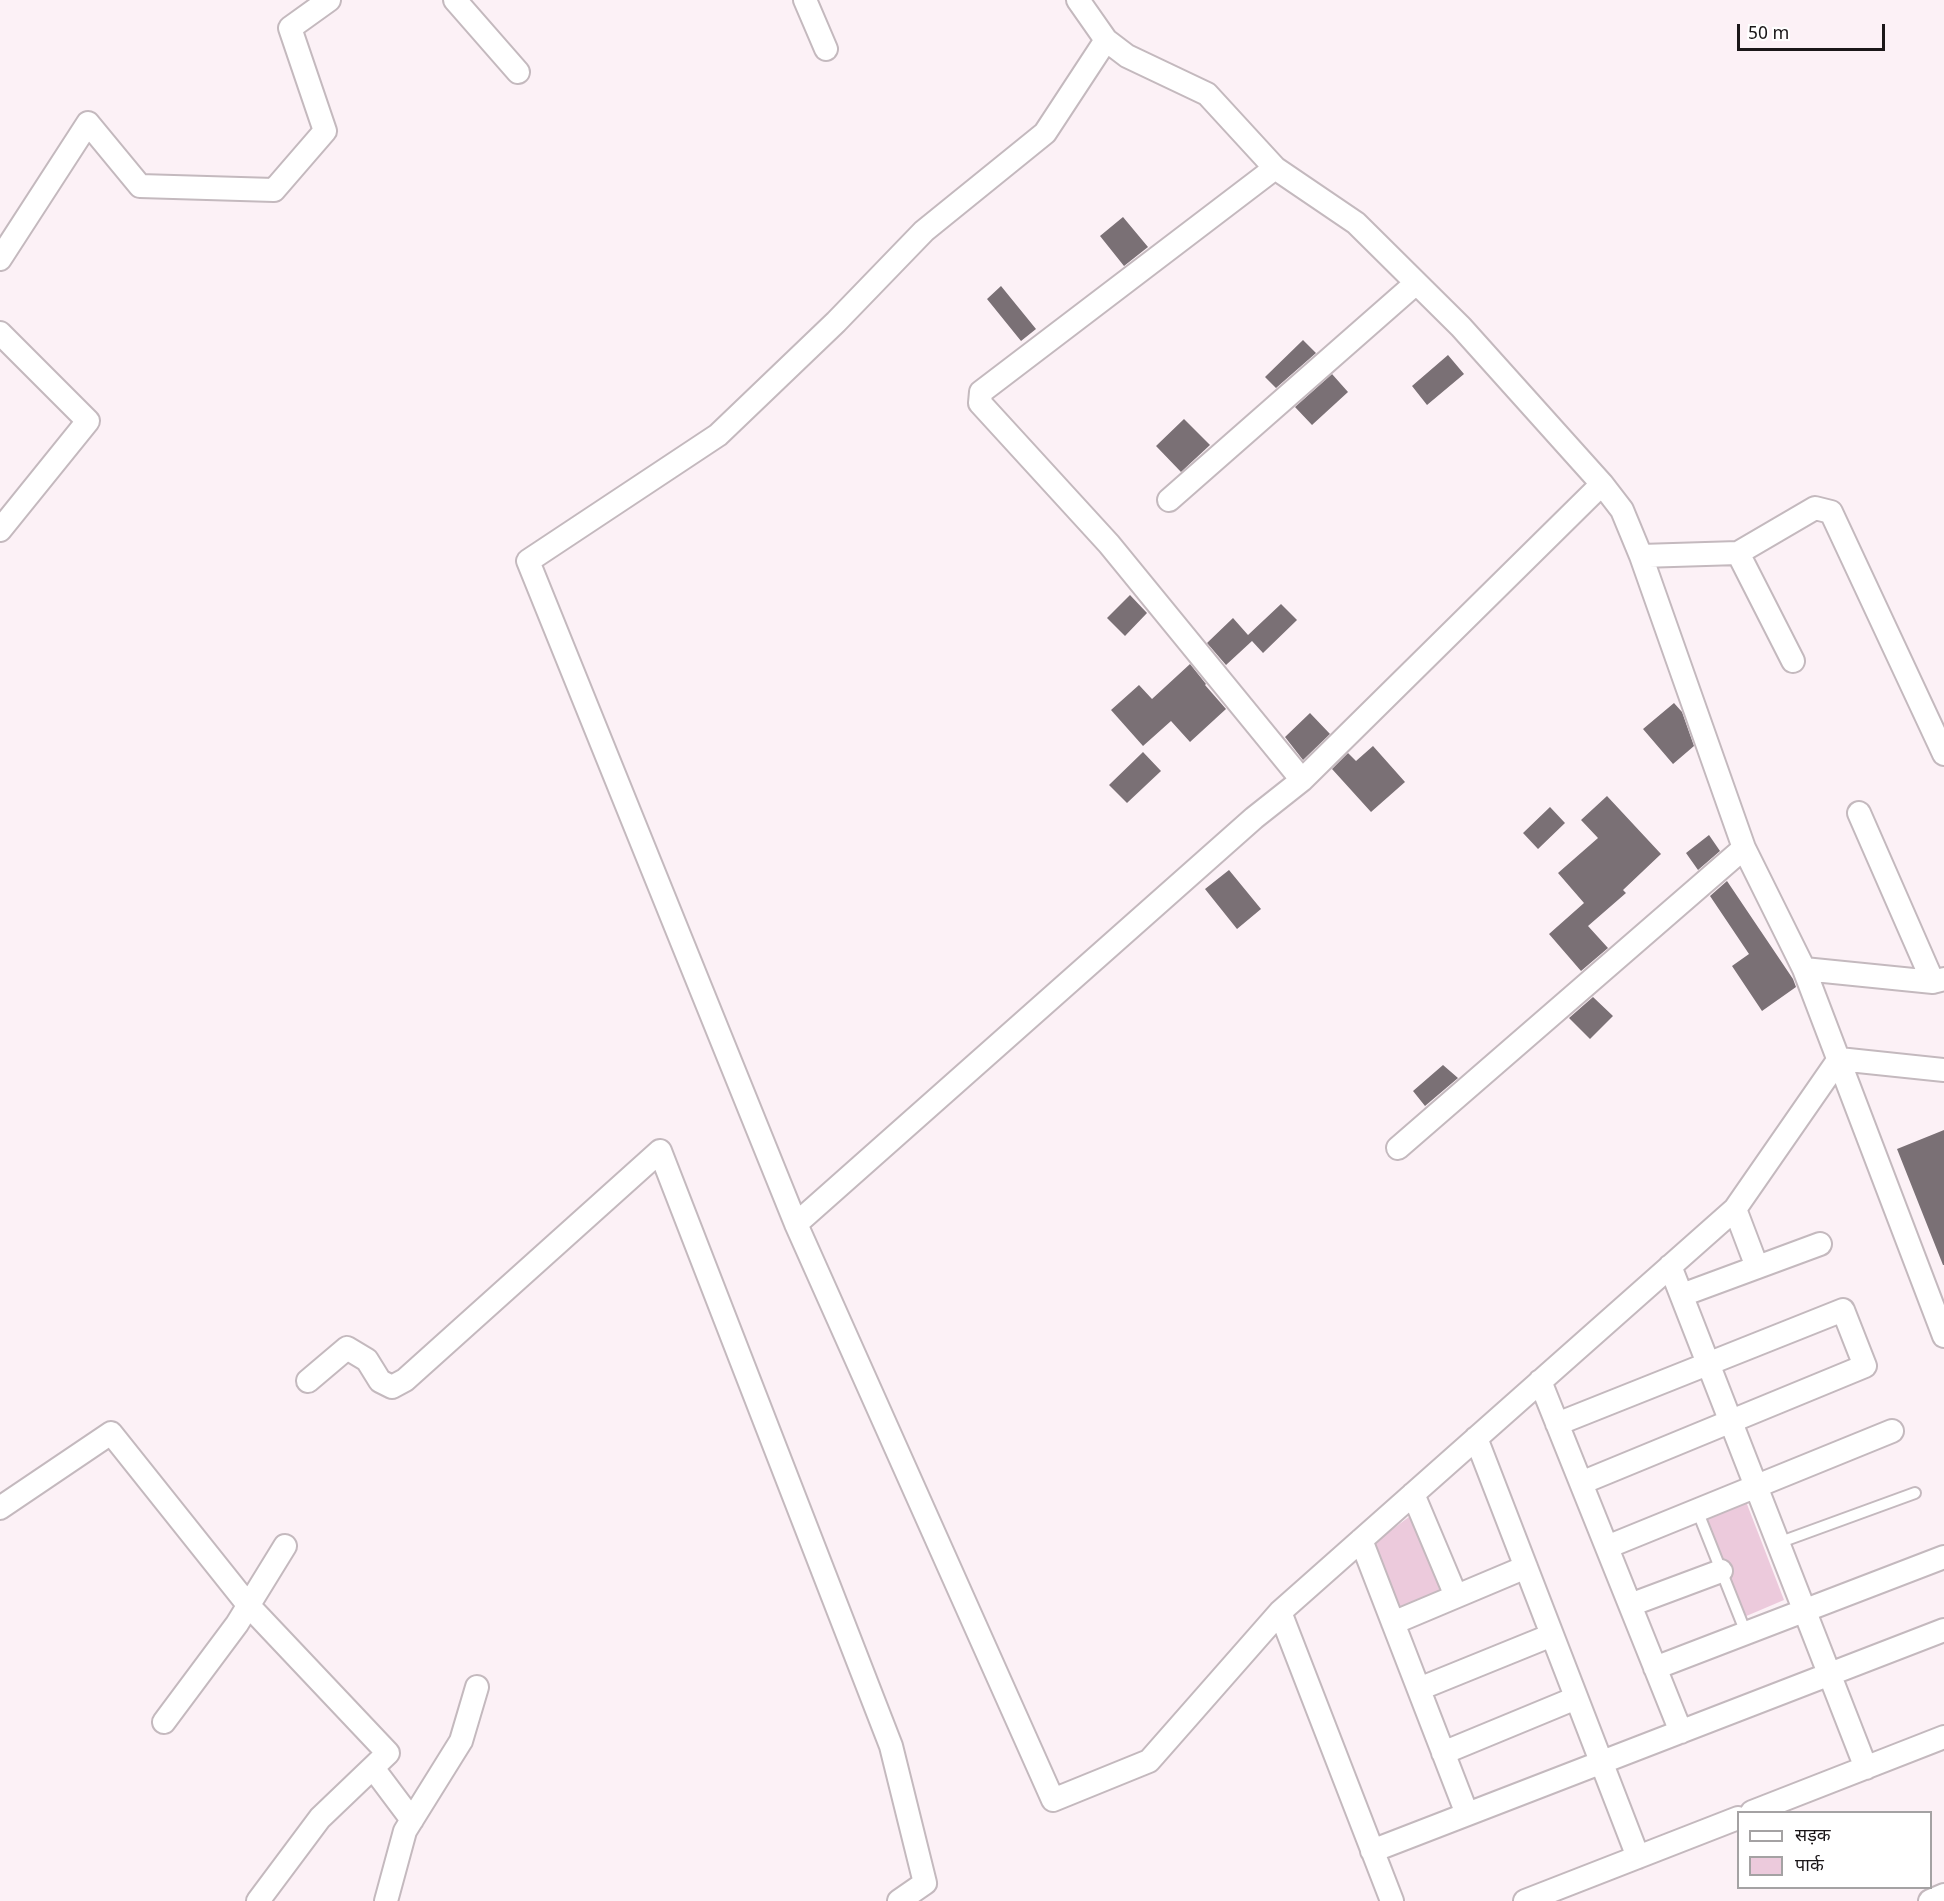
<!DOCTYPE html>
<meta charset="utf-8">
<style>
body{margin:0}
#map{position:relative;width:1944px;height:1901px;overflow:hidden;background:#fcf1f6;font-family:Georgia,"Noto Sans Devanagari",serif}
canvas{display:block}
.legend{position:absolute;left:1737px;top:1811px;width:195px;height:78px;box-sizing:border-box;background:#fff;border:2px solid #a4a2a3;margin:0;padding:8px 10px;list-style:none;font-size:18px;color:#1b1719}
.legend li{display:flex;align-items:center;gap:12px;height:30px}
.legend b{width:30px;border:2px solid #a4a2a3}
.scale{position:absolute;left:1737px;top:24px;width:148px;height:27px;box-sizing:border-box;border:3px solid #1b1719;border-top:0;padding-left:8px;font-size:18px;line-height:21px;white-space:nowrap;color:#1b1719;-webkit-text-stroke:4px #fff;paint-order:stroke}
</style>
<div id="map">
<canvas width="1944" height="1901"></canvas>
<ul class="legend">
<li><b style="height:8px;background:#fff"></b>सड़क</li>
<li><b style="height:16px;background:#eccadc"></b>पार्क</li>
</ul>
<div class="scale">50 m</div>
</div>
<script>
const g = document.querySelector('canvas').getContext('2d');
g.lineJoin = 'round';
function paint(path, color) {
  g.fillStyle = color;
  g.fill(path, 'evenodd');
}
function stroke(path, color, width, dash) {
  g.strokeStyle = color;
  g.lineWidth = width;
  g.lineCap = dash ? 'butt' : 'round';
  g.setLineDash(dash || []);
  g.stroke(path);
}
const green = new Path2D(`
 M1745,1499L1784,1600L1744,1617L1704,1515Z
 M1413,1514L1444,1590L1394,1612L1371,1545Z`);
const building = new Path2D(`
 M1123,217L1148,247L1124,266L1100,236Z
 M1001,286L1036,329L1021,341L987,299Z
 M1303,340L1316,353L1276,388L1265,377Z
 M1448,355L1464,374L1427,405L1412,386Z
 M1332,374L1348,392L1312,425L1295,407Z
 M1184,419L1210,445L1181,472L1156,446Z
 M1130,595L1147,613L1125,636L1107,618Z
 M1281,604L1297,620L1263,653L1252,641L1226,665L1207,643L1233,618L1248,635Z
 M1190,664L1206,684L1205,685L1226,709L1190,742L1171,721L1143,746L1111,710L1139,685L1152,699Z
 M1674,703L1682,712L1694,746L1673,764L1643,729Z
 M1310,713L1330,734L1303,760L1285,737Z
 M1373,746L1405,782L1371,812L1332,769L1348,753L1356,761Z
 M1143,752L1161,771L1127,803L1109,785Z
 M1607,796L1661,854L1623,890L1626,893L1588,926L1608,948L1581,971L1549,934L1584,903L1558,873L1598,838L1581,820Z
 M1550,807L1565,823L1538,849L1523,833Z
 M1709,835L1720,851L1698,870L1686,853Z
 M1229,870L1261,909L1237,929L1205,889Z
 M1727,881L1793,979L1796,987L1762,1011L1732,966L1749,954L1710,896Z
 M1593,997L1613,1016L1590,1039L1569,1018Z
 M1443,1065L1458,1078L1425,1106L1413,1091Z
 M1944,1130V1265H1943L1897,1149Z`);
const lane = new Path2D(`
 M1697,1510L1746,1633
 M1778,1543L1915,1493`);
const street = new Path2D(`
 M455,0L518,72
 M805,0L826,49
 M1078,0L1106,40L1127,56L1207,94L1275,168L1356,223L1461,327L1602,484L1622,510L1641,556L1744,848L1804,969L1944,1336
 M1106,40L1045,133L924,231L836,322L718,435L528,561L796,1224L1053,1800L1149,1761L1280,1612L1735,1209L1839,1059L1944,1070
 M1275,168L981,392L980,403L1109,544L1302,780
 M0,259L88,123L140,186L274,190L325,131L290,28L329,0
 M0,333L88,421L0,530
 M1169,500L1415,284
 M1738,553L1793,661
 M1641,556L1738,553L1815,508L1831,512L1944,754
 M1859,813L1933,982
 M1804,969L1933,982L1944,979
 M1398,1148L1744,848
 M1735,1209L1757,1267
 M796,1224L1254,818L1302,780L1602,484
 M1670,1266L1866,1768
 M1682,1295L1820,1244
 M308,1381L347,1348L367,1360L380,1381L392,1387L405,1380L660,1151L891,1746L925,1883L899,1901
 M1540,1381L1681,1732
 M1557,1424L1843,1310L1865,1366L1581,1483
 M1476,1438L1638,1857
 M1413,1494L1456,1596
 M0,1508L111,1433L249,1606L388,1753L320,1818L258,1901
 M1361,1540L1467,1814
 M1607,1547L1892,1431
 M1630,1605L1721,1571
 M1280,1612L1392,1901
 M1393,1623L1526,1567
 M1655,1668L1944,1557
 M1419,1689L1552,1635
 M164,1722L237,1624L285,1546
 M1443,1753L1576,1698
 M373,1768L412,1820
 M1752,1812L1944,1737
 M1372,1851L1944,1630
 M386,1901L405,1831L461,1741L477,1687
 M1525,1901L1738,1818
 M1930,1901L1944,1895`);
paint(green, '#eccadc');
paint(building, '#7a7075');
stroke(lane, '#c4b9be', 14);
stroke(street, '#c4b9be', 26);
stroke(lane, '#fff', 10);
stroke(street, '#fff', 22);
</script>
